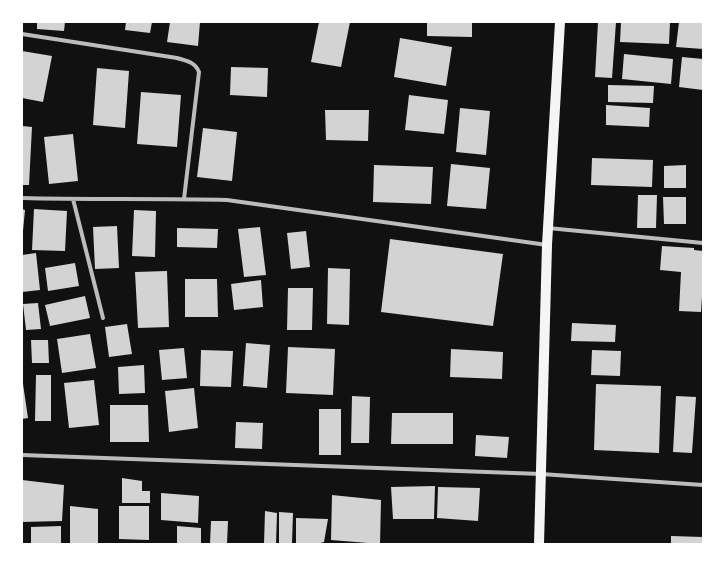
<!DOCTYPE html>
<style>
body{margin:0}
#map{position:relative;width:725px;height:566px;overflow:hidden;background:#111;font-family:Karla,sans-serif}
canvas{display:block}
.frame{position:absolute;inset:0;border:23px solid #fff;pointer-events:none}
</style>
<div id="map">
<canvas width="725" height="566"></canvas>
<div class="frame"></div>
</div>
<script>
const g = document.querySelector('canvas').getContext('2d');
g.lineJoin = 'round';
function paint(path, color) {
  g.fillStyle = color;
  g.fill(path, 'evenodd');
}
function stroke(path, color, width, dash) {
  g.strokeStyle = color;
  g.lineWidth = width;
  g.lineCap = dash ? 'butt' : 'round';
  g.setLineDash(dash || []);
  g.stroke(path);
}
const building = new Path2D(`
 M37,22H65L64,31L37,29Z
 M126,22H152L150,33L125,30Z
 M170,22H200L198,46L167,42Z
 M319,22H350L341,67L311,62Z
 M427,22H472V37L427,36Z
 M598,22H616L612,78L595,77Z
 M621,22H670L669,44L620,42Z
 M679,22H703V49L676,47Z
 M400,38L452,47L446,86L394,77Z
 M22,51L52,56L43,102L22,98Z
 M624,54L673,59L671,84L622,79Z
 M682,57L703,59V90L679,87Z
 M231,67L268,68L267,97L230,95Z
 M97,68L129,71L125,128L93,125Z
 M608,85L654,86L653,103L608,102Z
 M141,92L181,95L177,147L137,144Z
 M409,95L448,100L444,134L405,130Z
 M606,105L650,108L649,127L606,125Z
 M460,108L490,111L486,155L456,152Z
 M325,110H369L368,141L326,140Z
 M22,126L32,127L29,185H22Z
 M203,128L237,132L232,181L197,177Z
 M73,134L78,181L49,184L44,137Z
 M592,158L653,160L652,187L591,185Z
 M451,164L490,168L486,209L447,206Z
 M374,165L433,167L431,204L373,202Z
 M686,165V188H664V166Z
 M638,195H657L656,228H637Z
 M663,197H686V224H664Z
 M22,209L25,210L23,231H22Z
 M34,209L67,211L65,251L32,250Z
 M134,210L156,211L155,257L132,256Z
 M117,226L119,268L95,269L93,227Z
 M260,227L266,275L244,277L238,229Z
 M177,228L218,229L217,248L177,247Z
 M306,231L310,267L291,269L287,233Z
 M390,239L503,254L493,326L381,312Z
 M662,246L694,248V250L703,251V281L701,312L679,311L681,272L660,270Z
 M36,253L40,290L22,292V255Z
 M75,263L79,286L48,291L45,268Z
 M328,268L350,269L349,325L327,324Z
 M167,271L169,327L138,328L135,272Z
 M185,279H217L218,317H185Z
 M261,280L263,307L234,310L231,284Z
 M288,288H313L312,330H287Z
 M85,296L90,318L50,326L45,305Z
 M38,303L41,329L26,330L23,304Z
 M572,323L616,325L615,342L571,341Z
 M127,324L132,354L109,357L105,327Z
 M90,334L96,368L62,373L57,339Z
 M31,340H48L49,363H32Z
 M246,343L270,345L267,388L243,386Z
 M288,347L335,349L333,395L286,393Z
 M184,348L187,378L162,380L159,350Z
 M451,349L503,352L502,379L450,377Z
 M201,350L233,351L231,387L200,386Z
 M592,350L621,351L620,376L591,375Z
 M144,365L145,393L119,394L118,367Z
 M36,375H51V421H35Z
 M22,377L28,418L22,419Z
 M94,380L99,425L69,428L64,383Z
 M596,384L661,386L659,453L594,450Z
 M194,388L198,428L169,432L165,391Z
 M352,396L370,397L369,443H351Z
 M676,396L696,397L692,453L673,452Z
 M110,405H148L149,442H110Z
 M319,409H341V455H319Z
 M392,413H453V444H391Z
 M236,422L263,423L262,449L235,448Z
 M476,435L509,437L507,458L475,456Z
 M122,478L142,481V491H150V503H122Z
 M22,480L64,485L62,521L22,522Z
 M435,486L434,519H393L391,487Z
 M438,487L480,488L478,521L437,518Z
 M161,493L199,496L198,523L161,520Z
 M332,495L381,500L380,544L331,540Z
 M70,506L98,509V544H70Z
 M119,506H149V540L119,539Z
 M265,511L277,513L276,544H264Z
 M279,512L293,513L292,543L279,544Z
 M296,518L328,519L324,542L317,544H296Z
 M211,521H228L227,544H210Z
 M61,526V544H31V527Z
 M177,526L201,528V544H177Z
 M671,536L703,537V544H671Z`);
const minor = new Path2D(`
 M22,34L177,58C187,61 195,62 199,72L184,199
 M22,198C90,200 159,198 227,200L547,245
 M73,199L103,318
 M548,228L703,243
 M22,455L541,474L703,485`);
const primary = new Path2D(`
 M539,544L547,245L560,22`);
paint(building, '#d3d3d3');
stroke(minor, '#bcbcbc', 4);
stroke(primary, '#f5f5f5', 10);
</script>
